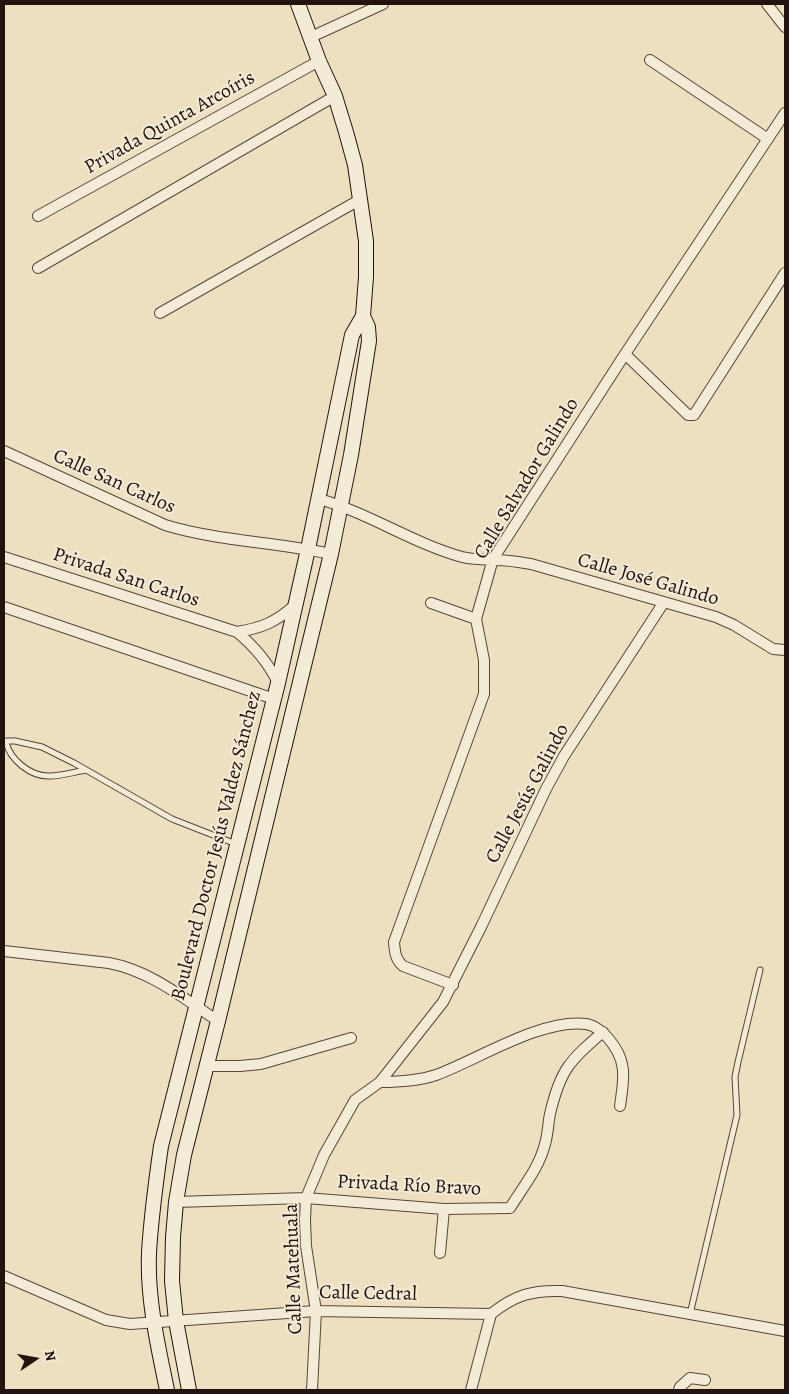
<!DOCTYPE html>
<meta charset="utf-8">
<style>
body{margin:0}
#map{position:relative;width:789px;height:1394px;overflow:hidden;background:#ece0c0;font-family:Alegreya,serif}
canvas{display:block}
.frame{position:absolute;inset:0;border:5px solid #23130e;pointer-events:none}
.north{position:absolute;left:10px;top:1334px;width:50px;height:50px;-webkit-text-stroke:4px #f3ebd6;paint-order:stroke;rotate:78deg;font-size:14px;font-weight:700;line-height:20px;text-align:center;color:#23130e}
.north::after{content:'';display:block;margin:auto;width:18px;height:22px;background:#23130e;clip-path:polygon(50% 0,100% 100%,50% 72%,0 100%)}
</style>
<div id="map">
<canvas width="789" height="1394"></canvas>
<div class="frame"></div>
<div class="north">N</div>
</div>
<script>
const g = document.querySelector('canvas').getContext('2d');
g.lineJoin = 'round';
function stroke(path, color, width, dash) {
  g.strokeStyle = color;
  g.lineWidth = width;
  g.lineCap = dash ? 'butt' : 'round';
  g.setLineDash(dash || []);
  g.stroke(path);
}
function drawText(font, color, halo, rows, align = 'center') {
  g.font = font + ' Alegreya,serif';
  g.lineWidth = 4;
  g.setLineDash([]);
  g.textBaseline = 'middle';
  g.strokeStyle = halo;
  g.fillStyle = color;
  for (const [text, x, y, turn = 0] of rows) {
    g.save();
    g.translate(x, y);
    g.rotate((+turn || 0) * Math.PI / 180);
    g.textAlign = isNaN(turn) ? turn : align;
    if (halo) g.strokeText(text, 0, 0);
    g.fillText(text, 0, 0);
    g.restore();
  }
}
const lane = new Path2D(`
 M4,741H15L42,747L74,763L172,819L236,844
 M6,742C10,760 31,777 50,776C62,776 74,772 86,770
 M690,1314L737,1115L735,1077L738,1062L760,970`);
const street = new Path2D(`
 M767,4L785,27
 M311,37L383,4
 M650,60L768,139
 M38,216L319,61
 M38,268L335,96
 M160,313L361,199
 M625,354L688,415H694L785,273
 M4,451L165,525C217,541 277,542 331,554
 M319,499C369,513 412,543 462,557C474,560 485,559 496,560C508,560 519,562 531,564L716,617L734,625L773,649L785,650
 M4,557L237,632C255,647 268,662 278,683
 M431,603L476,619
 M4,607L274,699
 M237,632C262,628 276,622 295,605
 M4,951L109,963C151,971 183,998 218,1021
 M453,985L403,966C395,959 395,952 394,942L484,694V660L476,619L493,559L625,354L785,113
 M207,1066H240L261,1064L351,1038
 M380,1082C399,1082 418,1081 436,1075C477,1060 542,1018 586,1024C594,1025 603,1032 608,1038C628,1061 624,1078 620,1106
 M176,1202L306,1198L444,1209L510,1208C523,1187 539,1168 545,1144C548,1134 548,1124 550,1114C560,1070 570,1060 603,1032
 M440,1253L444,1209
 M4,1276L106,1320L130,1324L316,1311L491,1314
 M491,1314C515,1295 532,1290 562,1291L785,1331
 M312,1390L316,1311L306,1246L305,1220L306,1198L324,1155L355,1100L380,1082L443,1002L481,927L546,789L564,756L664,602
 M471,1390L491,1314
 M679,1390L680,1387L690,1378L705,1380`);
const secondary = new Path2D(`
 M167,1390C158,1346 147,1299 149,1253C151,1217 156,1181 161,1146L278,683L308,549L352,335L363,316
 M189,1390L176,1321L172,1281L173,1237L176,1202L184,1155L218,1021L331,554L351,455L369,341L368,327L363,316L366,277V241L355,165L346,132L335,96L319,61L298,4`);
const streetNames = [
 ["Privada Quinta Arcoíris",170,123,-29],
 ["Calle Salvador Galindo",527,479,-59],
 ["Calle San Carlos",114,482,24],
 ["Privada San Carlos",126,578,18],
 ["Calle José Galindo",648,580,16],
 ["Calle Jesús Galindo",528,794,-62],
 ["Boulevard Doctor Jesús Valdez Sánchez",217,846,-76],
 ["Privada Río Bravo",409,1186,3],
 ["Calle Matehuala",294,1269,-92],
 ["Calle Cedral",368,1294,1]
];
stroke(lane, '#55463a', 7);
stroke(street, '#55463a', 12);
stroke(secondary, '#23130e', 16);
stroke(lane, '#f3ebd6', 5);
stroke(street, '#f3ebd6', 10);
stroke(secondary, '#f3ebd6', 14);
drawText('20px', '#23130e', '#f3ebd6', streetNames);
</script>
